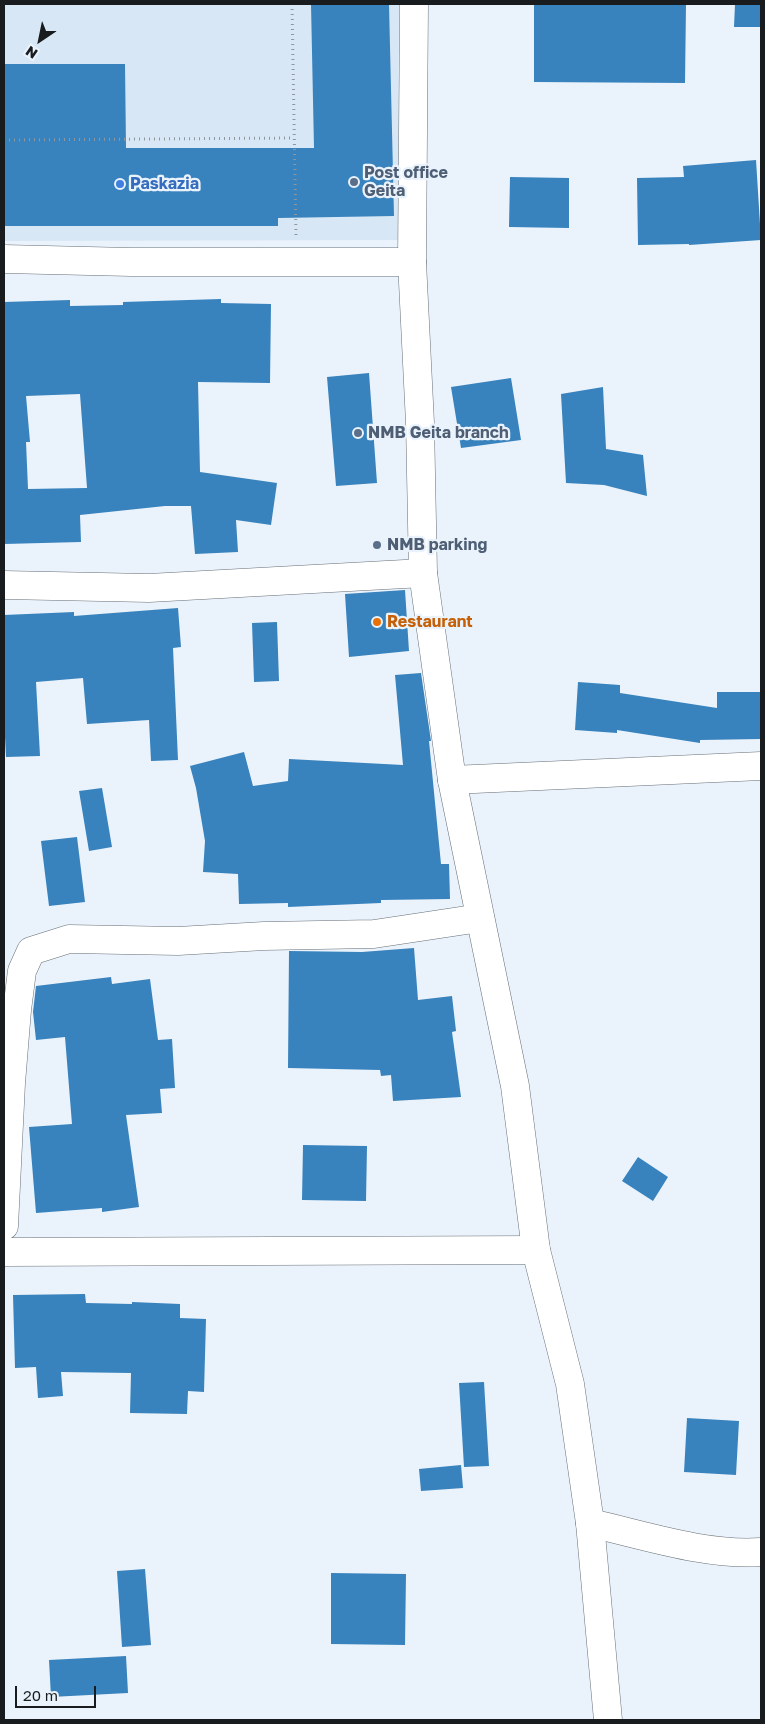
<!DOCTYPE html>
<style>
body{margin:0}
#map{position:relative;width:765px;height:1724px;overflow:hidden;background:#eaf3fb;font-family:"Golos Text",sans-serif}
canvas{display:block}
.frame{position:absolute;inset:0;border:5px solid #181c1f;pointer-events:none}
.north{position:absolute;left:15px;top:15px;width:50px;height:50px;-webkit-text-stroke:4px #eaf3fb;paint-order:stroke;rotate:214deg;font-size:14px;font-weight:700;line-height:20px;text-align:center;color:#181c1f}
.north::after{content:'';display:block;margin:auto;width:18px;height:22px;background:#181c1f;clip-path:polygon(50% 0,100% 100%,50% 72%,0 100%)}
.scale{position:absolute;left:15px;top:1686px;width:81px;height:22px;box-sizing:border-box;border:2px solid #181c1f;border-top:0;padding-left:6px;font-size:15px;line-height:18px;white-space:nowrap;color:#181c1f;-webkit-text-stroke:4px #eaf3fb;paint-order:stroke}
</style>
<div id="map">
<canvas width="765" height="1724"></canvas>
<div class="frame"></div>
<div class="north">N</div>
<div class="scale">20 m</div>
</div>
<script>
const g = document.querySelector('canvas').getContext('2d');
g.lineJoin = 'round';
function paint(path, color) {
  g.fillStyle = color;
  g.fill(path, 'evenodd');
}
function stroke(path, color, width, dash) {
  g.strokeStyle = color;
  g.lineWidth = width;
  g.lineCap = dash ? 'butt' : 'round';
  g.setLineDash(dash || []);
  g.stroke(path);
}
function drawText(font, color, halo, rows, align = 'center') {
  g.font = font + ' "Golos Text",sans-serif';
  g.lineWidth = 4.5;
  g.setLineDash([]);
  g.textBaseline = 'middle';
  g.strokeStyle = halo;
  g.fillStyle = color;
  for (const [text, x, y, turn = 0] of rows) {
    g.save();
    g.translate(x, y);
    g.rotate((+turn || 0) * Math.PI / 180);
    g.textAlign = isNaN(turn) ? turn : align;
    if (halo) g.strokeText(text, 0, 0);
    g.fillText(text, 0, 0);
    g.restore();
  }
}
const built = new Path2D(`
 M4,4H399L398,240L4,241Z`);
const building = new Path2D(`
 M311,4H389L394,216L278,218V226H4V64H125L126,148H314Z
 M534,4H686L685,83L534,82Z
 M735,4H761V27H734Z
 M756,160L761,240L689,245V244L638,245L637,178L684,177L683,166Z
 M510,177L569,178V228L509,227Z
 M221,299V303L271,304L270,383L198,382L200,472L277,483L271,525L236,520L238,552L195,554L191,506H165L80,515L81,542L4,544V302L70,300V306L123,305V302ZM80,394L87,488L28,489L26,442H30L26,396Z
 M369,373L377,483L336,486L327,377Z
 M511,378L521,440L461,448L451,387Z
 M603,387L606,449L643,455L647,496L604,485L566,483L561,394Z
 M405,590L409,651L349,657L345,594Z
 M178,608L181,647L173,648L178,760L151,761L149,720L87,724L83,678L36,682L40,756L6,757L4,717V615L74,612V616Z
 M277,622L279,681L254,682L252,623Z
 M421,673L431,741H429L441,864H449L450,899L381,900V903L288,907V903L239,904L238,874L203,872L205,841L196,788L190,766L244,752L253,786L288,781L289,759L403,765L395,675Z
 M578,682L620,685V693L717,708V692H761V739L700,740V743L617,730V733L575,730Z
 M102,788L112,847L89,851L79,791Z
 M77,837L85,902L49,906L41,841Z
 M414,948L418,1000L452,996L456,1031L452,1032L461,1097L393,1101L391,1075L381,1076L380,1070L288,1068L289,951L362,952Z
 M111,977L112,984L150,979L158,1040L172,1039L175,1088L160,1089L162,1113L126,1115L139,1207L102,1212V1208L36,1213L29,1127L72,1124L65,1037L36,1040L33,1012L36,986Z
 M303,1145L367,1146L366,1201L302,1200Z
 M638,1157L668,1177L653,1201L622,1181Z
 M85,1294L86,1303L132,1304V1302L180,1304V1318L206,1319L204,1392L188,1391L187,1414L130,1413L131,1373L61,1372L63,1396L38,1398L36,1367L15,1368L13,1295Z
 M484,1382L489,1466L464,1467L459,1383Z
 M687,1418L739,1421L736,1475L684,1472Z
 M461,1465L463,1488L421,1491L419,1469Z
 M145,1569L151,1645L122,1647L117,1571Z
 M331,1573L406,1574L405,1645L331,1644Z
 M126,1656L128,1693L51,1697L49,1660Z`);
const path = new Path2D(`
 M292,4L296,236
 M4,140L294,138`);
const minor = new Path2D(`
 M4,259L131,262H412
 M4,585L149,588L423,573
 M452,780L761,766
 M4,1226L11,1083L17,1010L22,971L31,951L69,939L178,941L264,936L374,934L480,918
 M4,1252L536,1250
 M590,1523C644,1535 706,1556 761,1552`);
const tertiary = new Path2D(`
 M414,4L412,262L420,423L423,573L452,780L515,1086L536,1250L570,1384L590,1523L608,1720`);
const markers = [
 [354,182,5,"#5c6f8a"],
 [120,184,5,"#3f7fe0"],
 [358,433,5,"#5c6f8a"],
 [377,545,5,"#5c6f8a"],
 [377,622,5,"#e8710a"]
];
const serviceNames = [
 ["Post office",364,173],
 ["Geita",364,191],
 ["NMB Geita branch",368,433],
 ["NMB parking",387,545]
];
const shopNames = [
 ["Paskazia",130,184]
];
const foodNames = [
 ["Restaurant",387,622]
];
paint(built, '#d8e7f5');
paint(building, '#3882bd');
stroke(minor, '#676f77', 29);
stroke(tertiary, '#676f77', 29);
stroke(path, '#8f969c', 3, [1, 4]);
stroke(minor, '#fff', 28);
stroke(tertiary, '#fff', 28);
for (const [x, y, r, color] of markers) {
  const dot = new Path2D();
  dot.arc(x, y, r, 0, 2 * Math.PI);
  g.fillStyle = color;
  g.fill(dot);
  stroke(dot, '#eaf3fb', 2);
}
drawText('bold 16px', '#4e5e75', '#eaf3fb', serviceNames, 'left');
drawText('bold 16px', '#366cbe', '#eaf3fb', shopNames, 'left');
drawText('bold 16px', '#c56008', '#eaf3fb', foodNames, 'left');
</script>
